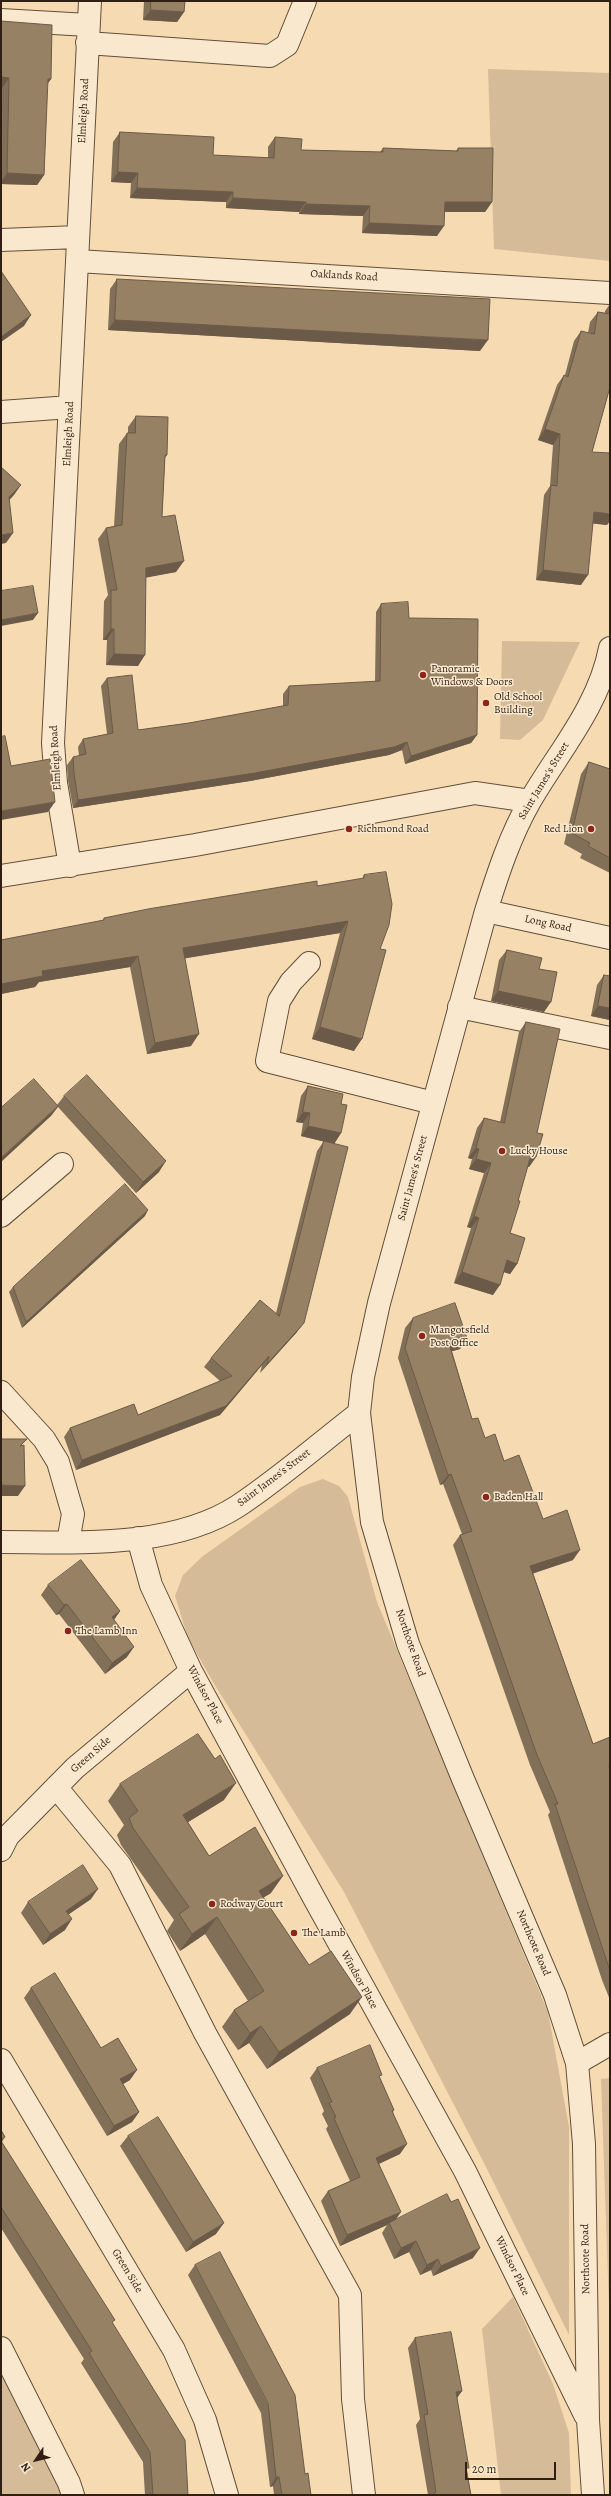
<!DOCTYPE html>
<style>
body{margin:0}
#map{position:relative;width:611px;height:2496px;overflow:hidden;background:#f6dbb2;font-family:Alegreya,serif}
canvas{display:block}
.frame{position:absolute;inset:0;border:2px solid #311f12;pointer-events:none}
.north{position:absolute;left:16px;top:2440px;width:40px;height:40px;-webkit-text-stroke:3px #f9e8cd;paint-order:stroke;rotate:235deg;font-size:11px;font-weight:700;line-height:16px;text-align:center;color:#311f12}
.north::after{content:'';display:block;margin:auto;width:14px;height:18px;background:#311f12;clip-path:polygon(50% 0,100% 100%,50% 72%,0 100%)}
.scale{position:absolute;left:465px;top:2462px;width:91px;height:18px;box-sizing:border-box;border:2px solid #311f12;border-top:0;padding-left:5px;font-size:12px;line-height:14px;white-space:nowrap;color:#311f12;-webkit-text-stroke:3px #f9e8cd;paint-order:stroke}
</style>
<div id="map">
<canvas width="611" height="2496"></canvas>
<div class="frame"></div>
<div class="north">N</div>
<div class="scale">20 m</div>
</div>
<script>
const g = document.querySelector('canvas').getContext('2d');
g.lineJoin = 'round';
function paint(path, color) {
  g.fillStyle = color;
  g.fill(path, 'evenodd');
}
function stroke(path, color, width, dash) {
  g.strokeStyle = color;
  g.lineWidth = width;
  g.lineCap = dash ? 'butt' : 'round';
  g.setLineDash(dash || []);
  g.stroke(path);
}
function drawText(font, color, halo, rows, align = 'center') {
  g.font = font + ' Alegreya,serif';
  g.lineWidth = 3;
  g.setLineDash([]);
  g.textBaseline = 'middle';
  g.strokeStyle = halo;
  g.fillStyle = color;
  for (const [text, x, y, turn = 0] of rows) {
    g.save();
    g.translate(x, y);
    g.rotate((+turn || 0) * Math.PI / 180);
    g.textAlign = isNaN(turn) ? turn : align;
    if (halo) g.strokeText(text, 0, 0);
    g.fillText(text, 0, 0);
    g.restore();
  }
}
const green = new Path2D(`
 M488,69L610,73V261L494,249Z
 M502,641L580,642L543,720L520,740L500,739Z
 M323,1479L339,1486L348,1497L377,1602L548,2012L569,2127V2335L484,2163L344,1892L213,1682L188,1638L175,1596L183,1575L203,1556L300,1487Z
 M610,2078V2336L601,2079Z
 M513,2297L553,2384L569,2433L571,2495H501L482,2329Z
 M1,2371L66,2495H1Z`);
const minor = new Path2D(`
 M1,20L88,25
 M87,43L270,56L287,45L305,1
 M1,240L78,237
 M77,261L610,293
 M1,412L70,407
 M70,866L56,783L53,743L90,1
 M1,876L195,845L475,793L530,801
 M486,911L610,938
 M309,963L291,982L279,1001L267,1061L433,1103
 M459,1007L610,1038
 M1,1216L62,1164
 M1,1392L44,1439L58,1462L73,1514L68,1542
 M138,1538L151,1585L191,1671L314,1898L465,2171L585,2415
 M1,1542C76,1542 172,1549 238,1506C279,1479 320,1443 359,1413
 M56,1787L120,1865L205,2033L350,2295L353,2399L364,2495
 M1,1850L8,1836L75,1768L191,1671
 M1,2060L174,2350L205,2420L227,2495
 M577,2063L610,2044
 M1,2348L69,2483L73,2495
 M593,2495L588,2420L584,2144L577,2063L555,1995L463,1779L408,1644L372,1522L359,1413L363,1377L379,1303L486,911C498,873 510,836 530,801C559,751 599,706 610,648`);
const wall = new Path2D(`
 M144,1H185L184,12L177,22L143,20Z
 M1,21L51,79L47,84L44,175L37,185L1,184L2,88H1Z
 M120,132L213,155L268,158V147L275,137L301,150L380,152L383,148L456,151L458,148L492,202L485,212H445L437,236L362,233L363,216L299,214V212L226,208V202L130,198L131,183L111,182L113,142Z
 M117,279L480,351L108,330L110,289Z
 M610,304V387L592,452L607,525L593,523L581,585L536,580L544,495L550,486L553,445L538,440L557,385L564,375H565L574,341L581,331L588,333L590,322L598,312L605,313V311Z
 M136,416L167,455L165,458L162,517L176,572L146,577L138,666L106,665L107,640H103L104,601L108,595L98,539L106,528L114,526L119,444L127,433H128V427Z
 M381,604L409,618L477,735L471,743L405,764L402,750L389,755L250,781L73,808L68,781L67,765L73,757L79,756L78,747L83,739L107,734L101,686L107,678L138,730L189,723L283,706V694L289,686L375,682L376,612Z
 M589,762L610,769V873L580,858L582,854L564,844L581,774Z
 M364,875L380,949L354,1051L312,1039L340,933L185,958L191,1046L147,1054L130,967L39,982L35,987L1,994V940L102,921L104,918L362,879Z
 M507,950L539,969L544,1012L491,1001L499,960Z
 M604,975L610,1020L591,1016L597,985Z
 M526,1022L537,1133L536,1157L529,1167L528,1166L518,1201L510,1233L517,1264L510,1274L504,1272L493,1295L454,1283L471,1228L467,1227L484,1173L469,1169L472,1159L468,1158L477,1128L484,1118L500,1122L519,1032Z
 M308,1086L341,1104V1133L334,1144L301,1136L303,1123L296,1122L301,1096Z
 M64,1096L159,1172L136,1193L58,1107L51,1116L57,1105Z
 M324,1141L297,1332L260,1373L262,1365L220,1415L76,1470L64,1437L70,1428L138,1415L220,1381L204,1367L211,1358L276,1313L317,1151Z
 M145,1216L22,1328L9,1292L13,1287Z
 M413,1318L467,1338L460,1349L452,1351L472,1419L485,1438L504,1461L543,1519L573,1560L533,1573L593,1744L610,1737V2000L602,1980L548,1815L550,1812L530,1765L453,1545L460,1535L462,1534L443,1484L440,1485L398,1358L405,1328Z
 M48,1585L120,1611L114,1620L127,1657L105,1674L59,1614L56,1615L41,1595Z
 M120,1784L224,1800L188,1822L209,1856L271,1893L263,1897L309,1965L350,2014L267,2069L249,2043L238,2050L222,2027L234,2010L248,2001L205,1934L180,1951L167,1931L174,1920L121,1845L117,1835L124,1825L108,1801Z
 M91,1899L69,1914L65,1930L43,1945L21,1913L28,1902Z
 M31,1988L101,2048L130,2080L123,2084L139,2112L132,2122L107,2136L24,1998Z
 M317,2068L380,2078L394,2110L393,2112L400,2154L379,2164L396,2219L473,2258L433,2276L431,2270L420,2275L409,2252L394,2259L382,2233L387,2225L340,2246L321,2201L328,2191L350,2181L326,2129L328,2126L322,2114L324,2111L310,2078Z
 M1,2130L5,2137L2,2142L113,2324L188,2495H145L143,2462L81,2363L84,2359L1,2228Z
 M128,2136L216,2234L186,2252L120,2146Z
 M195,2265L305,2474L311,2495H274L273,2486L270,2487L261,2413L188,2275Z
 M415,2338L462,2391L457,2397L467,2471L471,2495H428L416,2425L420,2419L408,2348Z`);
const shadedWall = new Path2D(`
 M151,10L184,12L177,22L143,20Z
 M1,77L9,78L2,88H1Z
 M48,79H51L44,89Z
 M118,172L138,173L131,183L111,182Z
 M7,173L44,175L37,185L1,184V182Z
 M137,188L233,192L226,202L130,198Z
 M233,198L306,202L299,212L226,208Z
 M445,202H492L485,212H438Z
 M306,204L370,206L363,216L299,214Z
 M369,223L444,226L437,236L362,233Z
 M31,315L24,326L1,342V337Z
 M115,320L488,340L480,351L108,330Z
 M545,429L560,434L553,445L538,440Z
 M21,485L14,495L3,507L9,497Z
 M594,512L610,514V521L607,525L587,523Z
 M13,533L6,543L1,544V535Z
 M184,561L176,572L139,579L146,568Z
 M543,570L588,575L581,585L536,580Z
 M38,613L33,620L1,626V620Z
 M111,629H114L107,640H103Z
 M114,654L145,655L138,666L106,665Z
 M477,735L471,743L405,764L411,756Z
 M407,742L402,750L389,755L250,781L73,808L78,800Z
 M55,802L48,812L1,820V811Z
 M348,921L340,933L175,960L183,948Z
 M138,956L130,967L39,982L35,987L1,994V984L42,971Z
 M498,991L551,1002L544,1012L491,1001Z
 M598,1006L610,1008V1020L591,1016Z
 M320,1027L362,1039L354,1051L312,1039Z
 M199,1034L191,1046L147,1054L155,1043Z
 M58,1106L51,1116L1,1162V1158Z
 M303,1112L310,1113L303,1123L296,1122Z
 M308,1126L341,1133L334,1144L301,1136Z
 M476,1148L479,1149L472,1159L468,1158Z
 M531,1155L536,1157L529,1167L524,1165Z
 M476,1159L491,1163L484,1173L469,1169Z
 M166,1161L159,1172L136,1193L143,1182Z
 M148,1210L145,1216L22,1328L26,1322Z
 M474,1216L479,1218L471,1228L467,1227Z
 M507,1260L517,1264L510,1274L500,1271Z
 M462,1272L500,1285L493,1295L454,1283Z
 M304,1323L297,1332L260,1373L267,1364Z
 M467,1338L460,1349L442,1354L449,1344Z
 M269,1356L262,1365L220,1415L76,1470L82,1460Z
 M451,1474L443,1484L440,1485L448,1475Z
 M1,1485L25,1486L18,1496H1Z
 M580,1550L573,1560L523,1577L530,1566Z
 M67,1604L59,1614L56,1615L64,1605Z
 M120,1611L113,1621L112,1617Z
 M134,1647L127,1657L105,1674L112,1663Z
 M236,1783L224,1800L172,1832L183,1815Z
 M283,1876L271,1893L247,1908L259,1891Z
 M98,1889L91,1899L59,1921L66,1911Z
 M217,1917L205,1934L180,1951L192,1934Z
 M72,1919L65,1930L43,1945L50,1934Z
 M362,1997L350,2014L267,2069L279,2052Z
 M261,2026L249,2043L238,2050L250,2033Z
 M137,2070L130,2080L113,2090L120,2079Z
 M139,2112L132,2122L107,2136L114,2126Z
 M407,2144L400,2154L369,2168L376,2158Z
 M401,2212L394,2222L389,2223L387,2225L340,2246L347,2235Z
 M224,2223L216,2234L186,2252L193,2242Z
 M416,2241L409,2252L394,2259L401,2248Z
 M480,2248L473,2258L433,2276L441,2266Z
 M438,2259L431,2270L420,2275L427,2265Z
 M462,2391L455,2401L456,2392Z
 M276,2477H279L273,2486L270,2487Z`);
const building = new Path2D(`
 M151,1H185L184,12L151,10Z
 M1,21L52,25L51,79H48L44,175L7,173L9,78L1,77Z
 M120,132L214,137L213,155L274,158L275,137L302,139L301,150L383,152V148L458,151V148H493L492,202H445L444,226L369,223L370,206L306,204V202L233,198V192L137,188L138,173L118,172Z
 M1,271L31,315L1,337Z
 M117,279L490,299L488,340L115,320Z
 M598,312L610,314V312V387L592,452L610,453V514L594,512L588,575L543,570L551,485L557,486L560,434L545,429L564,375L568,377L581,331L594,334Z
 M136,416L168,417L167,455H165L162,517L175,515L184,561L146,568L145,655L114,654V629H111V590H117L106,528L122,525L127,433H135Z
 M1,467L21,485L9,497L13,533L1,535Z
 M33,586L38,613L1,620V591Z
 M408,602L409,618L478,619L477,735L411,756L407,742L394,747L255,773L78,800L74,773L73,757L86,754L83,739L113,733L107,678L132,675L138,730L189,723L288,705L289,686L380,681L381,604Z
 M5,736L11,766L50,759L55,802L1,811V737Z
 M589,762L610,769V858L588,846L590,843L572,833Z
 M386,872L392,904L389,925L380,949L386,950L362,1039L320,1027L348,921L183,948L199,1034L155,1043L138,956L42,971L43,976L1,984V940L104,920V918L148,909L317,881V886L364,878V875Z
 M507,950L542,958L539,969L557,972L551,1002L498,991Z
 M604,975L610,976V1008L598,1006Z
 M526,1022L560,1029L537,1133L543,1134L536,1157L531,1155L518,1201H520L510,1233L525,1238L517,1264L507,1260L500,1285L462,1272L479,1218L474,1216L491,1163L476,1159L479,1149L476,1148L484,1118L504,1123Z
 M87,1075L166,1161L143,1182L64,1096Z
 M34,1079L58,1106L1,1158V1108Z
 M308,1086L343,1094L341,1104L347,1105L341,1133L308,1126L310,1113L303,1112Z
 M324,1141L348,1147L304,1323L267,1364L269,1356L226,1406L82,1460L70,1428L134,1404L138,1415L232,1376L211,1358L260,1300L279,1316Z
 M125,1184L148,1210L26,1322L13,1287L66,1238Z
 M455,1303L467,1338L449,1344L472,1419L478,1418L485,1438L495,1434L504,1461L519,1455L543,1519L567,1510L580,1550L530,1566L593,1744L610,1737V1766H609L610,1770V1971L555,1804H558L537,1755L460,1535L472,1531L451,1474L448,1475L405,1348L413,1318Z
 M1,1439H27L20,1446L24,1445L25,1486L1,1485Z
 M81,1560L120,1611L112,1617L134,1647L112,1663L67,1604L64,1605L48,1585Z
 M198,1734L215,1759L220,1755L236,1783L183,1815L209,1856L255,1827L283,1876L259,1891L309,1965L331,1951L362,1997L279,2052L261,2026L250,2033L234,2010L264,1991L217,1917L192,1934L179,1914L189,1907L133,1828L129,1818L138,1811L120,1784Z
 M83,1865L98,1889L66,1911L72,1919L50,1934L28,1902Z
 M55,1973L101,2048L118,2038L137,2070L120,2079L139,2112L114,2126L31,1988Z
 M370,2045L382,2075L379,2076L394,2110L392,2111L407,2144L376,2158L401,2212L347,2235L328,2191L360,2177L334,2118L336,2117L329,2103L332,2102L317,2068Z
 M158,2117L224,2223L193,2242L128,2136Z
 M1,2130L5,2137L1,2140Z
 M1,2141L115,2320L112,2322L185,2440L188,2495H153L150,2452L89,2353L92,2351L1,2207Z
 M447,2194L451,2202L458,2199L480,2248L441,2266L438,2259L427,2265L416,2241L401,2248L389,2223Z
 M220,2252L295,2395L305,2474L308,2473L311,2495H282L279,2477H276L268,2403L195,2265Z
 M451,2332L462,2391L456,2392L469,2468H466L471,2495H434V2493L436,2492L424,2415L428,2414L415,2338Z`);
const markers = [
 [423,675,4,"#8f2418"],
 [486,703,4,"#8f2418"],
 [349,829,4,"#8f2418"],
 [591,829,4,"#8f2418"],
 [502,1151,4,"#8f2418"],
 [422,1336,4,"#8f2418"],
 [486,1497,4,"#8f2418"],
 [68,1631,4,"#8f2418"],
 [212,1904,4,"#8f2418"],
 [294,1933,4,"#8f2418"]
];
const streetNames = [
 ["Elmleigh Road",84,111,-87],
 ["Oaklands Road",344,276,3],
 ["Elmleigh Road",69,434,-87],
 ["Elmleigh Road",56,758,-93],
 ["Saint James's Street",544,781,-59],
 ["Long Road",548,924,12],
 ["Saint James's Street",413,1178,-75],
 ["Saint James's Street",274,1478,-37],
 ["Northcote Road",410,1643,71],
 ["Windsor Place",205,1695,62],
 ["Green Side",91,1755,-41],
 ["Northcote Road",533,1943,67],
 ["Windsor Place",359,1980,61],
 ["Northcote Road",586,2259,-91],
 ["Windsor Place",512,2266,64],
 ["Green Side",127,2271,59]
];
const poiNames = [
 ["Panoramic",431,669],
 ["Windows & Doors",431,682],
 ["Old School",494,697],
 ["Building",494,710],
 ["Richmond Road",357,829],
 ["Red Lion",583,829,"right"],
 ["Lucky House",510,1151],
 ["Mangotsfield",430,1330],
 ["Post Office",430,1343],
 ["Baden Hall",494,1497],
 ["The Lamb Inn",76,1631],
 ["Rodway Court",220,1904],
 ["The Lamb",302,1933]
];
paint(green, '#d5bb97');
stroke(minor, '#624e3a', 24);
stroke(minor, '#f9e8cd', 22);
paint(wall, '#826f57');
paint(shadedWall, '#6a5a47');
paint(building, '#978165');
stroke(building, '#6a5a47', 1);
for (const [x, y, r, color] of markers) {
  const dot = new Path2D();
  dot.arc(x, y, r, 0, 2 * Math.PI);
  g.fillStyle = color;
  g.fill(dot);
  stroke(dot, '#f9e8cd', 1.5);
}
drawText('11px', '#311f12', '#f9e8cd', streetNames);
drawText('11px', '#311f12', '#f9e8cd', poiNames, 'left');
</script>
